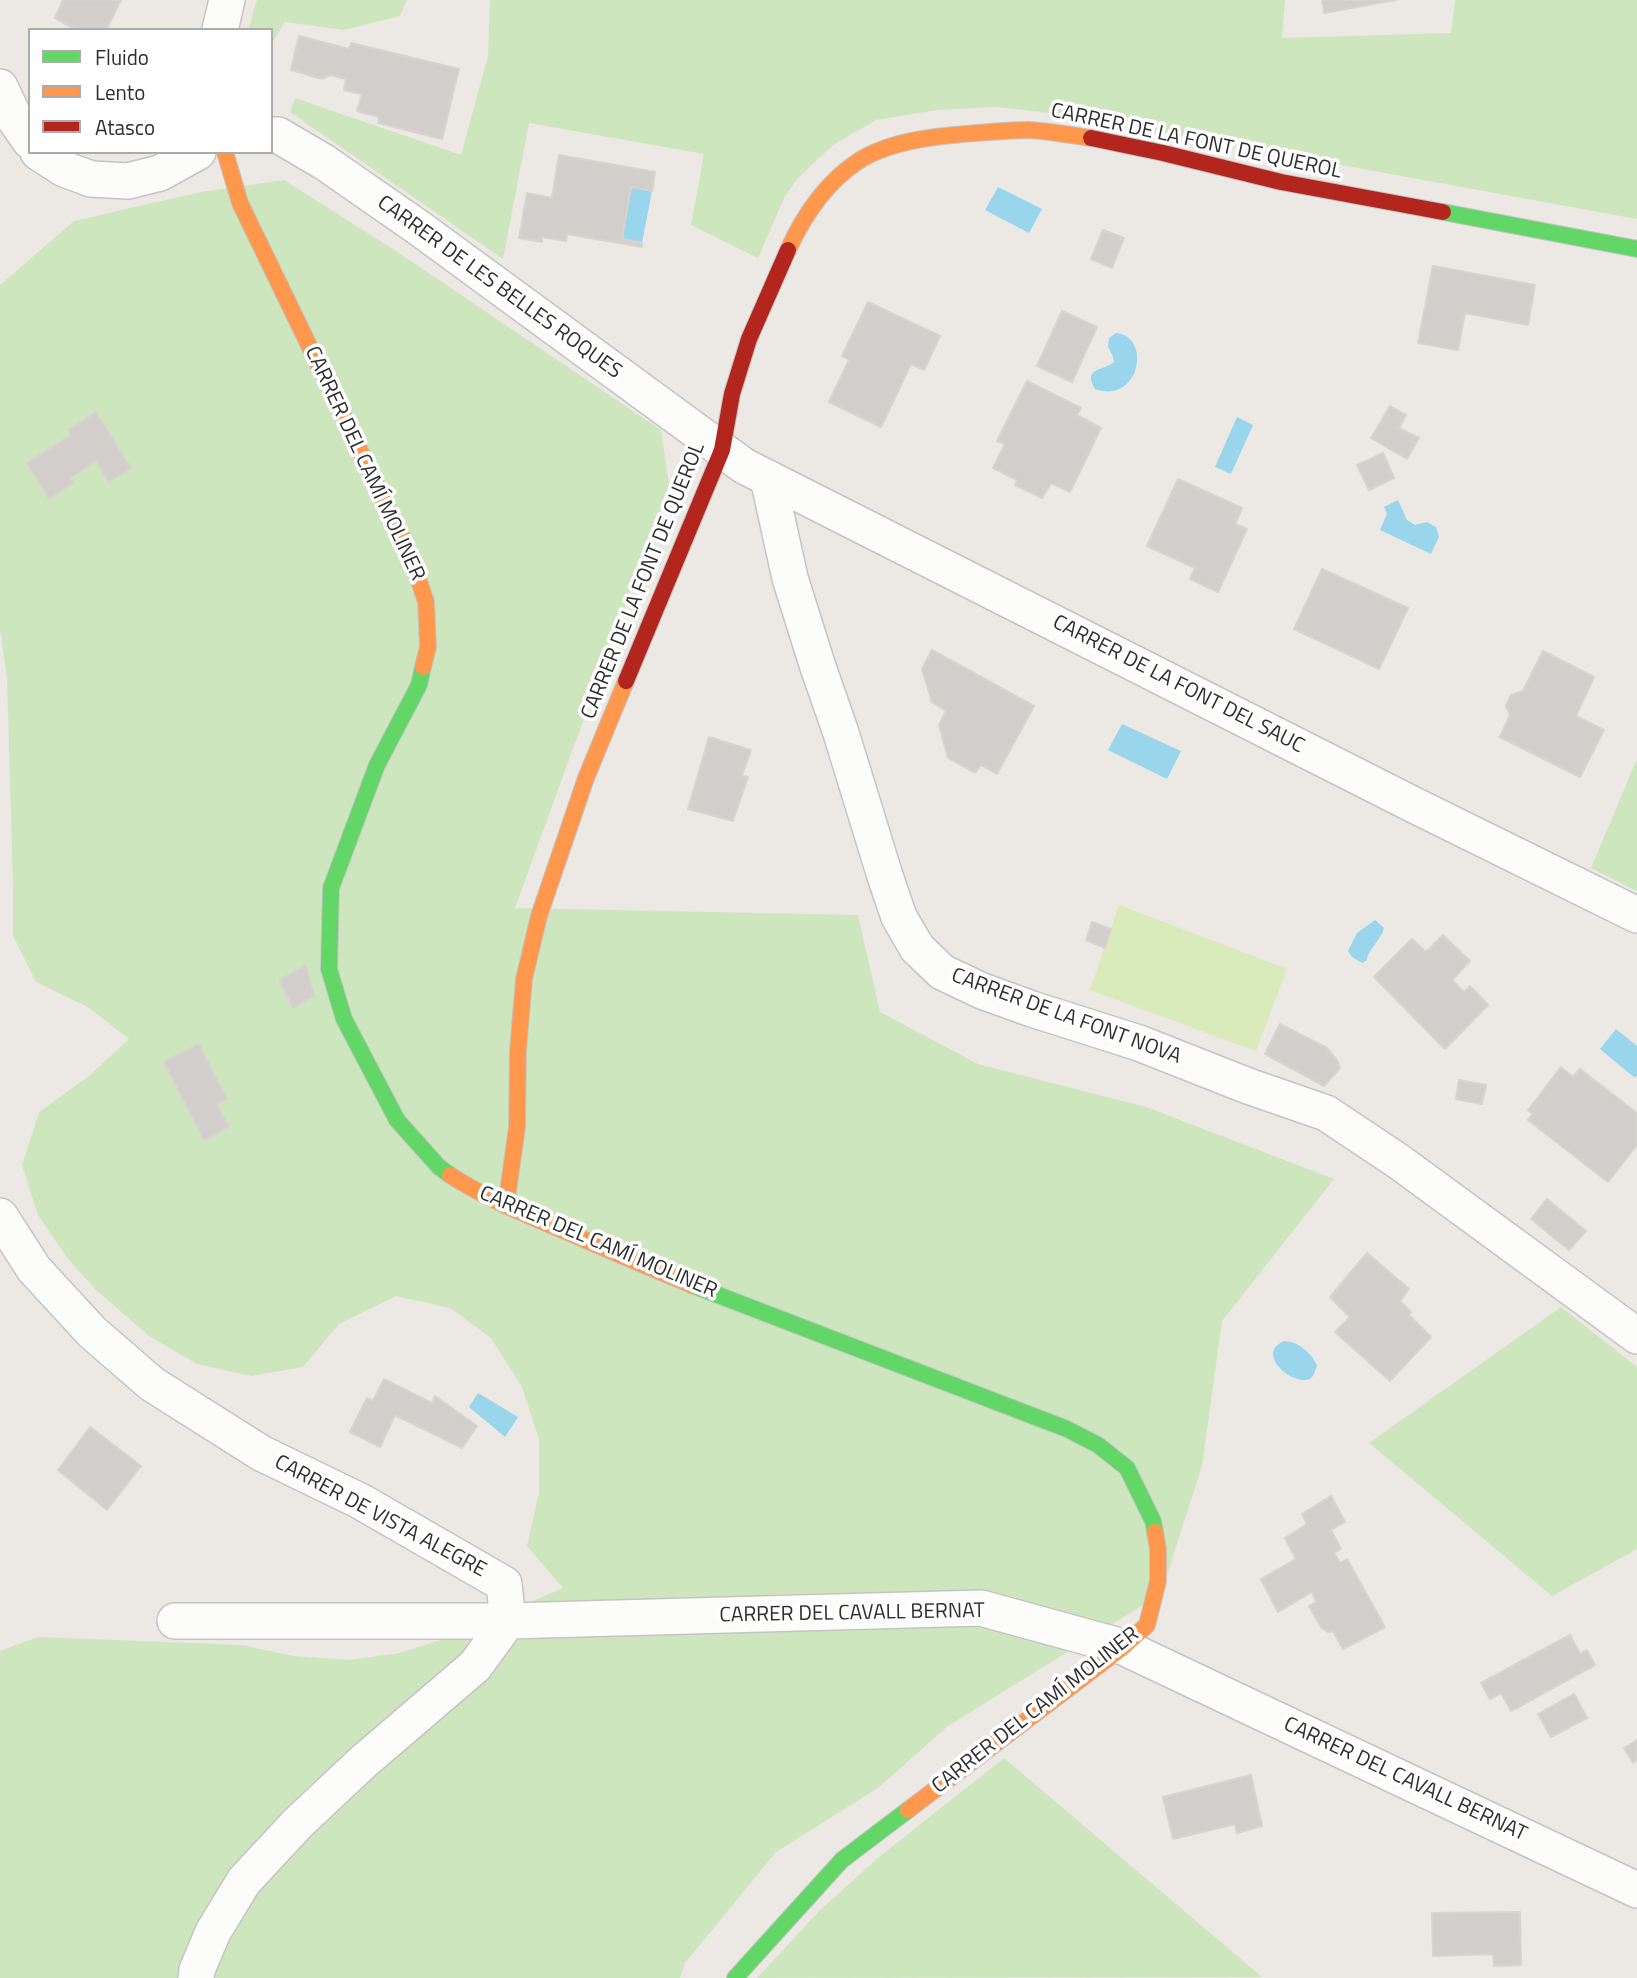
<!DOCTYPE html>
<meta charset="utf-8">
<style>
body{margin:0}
#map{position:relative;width:1637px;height:1978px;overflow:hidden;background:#ece8e4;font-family:"Titillium Web",sans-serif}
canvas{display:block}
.legend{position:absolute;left:28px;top:28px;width:245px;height:126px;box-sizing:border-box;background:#fff;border:2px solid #ababab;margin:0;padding:9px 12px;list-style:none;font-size:21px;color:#2e2e2e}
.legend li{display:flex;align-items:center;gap:14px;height:35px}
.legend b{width:35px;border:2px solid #ababab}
</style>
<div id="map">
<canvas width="1637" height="1978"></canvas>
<ul class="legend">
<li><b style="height:9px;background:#63d668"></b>Fluido</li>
<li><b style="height:9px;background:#ff974d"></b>Lento</li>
<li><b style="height:9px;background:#b3261e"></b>Atasco</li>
</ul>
</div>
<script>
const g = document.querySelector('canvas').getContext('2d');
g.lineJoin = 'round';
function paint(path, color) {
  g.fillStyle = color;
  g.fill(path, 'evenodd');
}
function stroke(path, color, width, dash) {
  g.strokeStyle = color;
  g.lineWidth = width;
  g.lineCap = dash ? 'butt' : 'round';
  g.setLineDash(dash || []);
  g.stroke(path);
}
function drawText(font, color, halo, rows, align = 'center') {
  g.font = font + ' "Titillium Web",sans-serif';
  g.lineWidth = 7;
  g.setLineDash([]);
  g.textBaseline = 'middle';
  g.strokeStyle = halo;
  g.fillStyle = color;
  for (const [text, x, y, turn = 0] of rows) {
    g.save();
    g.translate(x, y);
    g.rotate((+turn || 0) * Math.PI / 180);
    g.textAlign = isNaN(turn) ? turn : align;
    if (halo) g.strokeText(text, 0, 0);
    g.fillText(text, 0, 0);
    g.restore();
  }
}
const green = new Path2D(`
 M257,0H407L400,16L344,30L285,22L271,45V30H248Z
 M490,0H1285L1282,38L1451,33L1455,0H1637V219L1067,115L997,107L937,110L876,120L833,145L798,178L785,196L758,258L691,225L704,154L529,123L503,259L290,112L295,98L461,155L488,56Z
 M284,180L396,251L661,430L669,485L515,908L858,915L880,1012L978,1064L1146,1107L1334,1179L1222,1321L1202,1466L1161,1594L948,1726L878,1788L776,1852L685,1963L680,1978H0V1651L38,1637L242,1645L293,1656L349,1660L400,1653L453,1636L563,1588L527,1546L539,1493V1439L522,1387L491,1338L450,1308L396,1296L339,1324L303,1367L251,1376L197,1364L149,1336L96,1290L68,1259L38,1215L22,1165L39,1112L89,1076L129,1039L88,1007L36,982L13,936V885L7,678L0,629V285L74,221L201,192Z
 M1637,759V891L1591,868Z
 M1561,1307L1637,1367V1549L1552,1596L1369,1443Z
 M1004,1758L1262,1977L757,1978L819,1911L879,1857Z`);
const pitch = new Path2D(`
 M1119,905L1287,969L1256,1051L1090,990Z`);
const water = new Path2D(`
 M631,187L652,191L642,243L622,239Z
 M998,187L1042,209L1029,233L985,210Z
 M1116,333C1153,337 1139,405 1095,389C1082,367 1104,371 1114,362L1112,354L1108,347L1109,338Z
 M1237,417L1253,425L1231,474L1215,467Z
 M1398,500L1407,520L1415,525L1427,522L1436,527L1439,537L1431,554L1380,530L1387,514L1384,507Z
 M1122,724L1181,751L1167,779L1108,750Z
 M1375,920L1384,928C1381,940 1367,951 1367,960L1362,963L1352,957L1348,951L1357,933Z
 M1616,1029L1637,1046V1075L1635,1078L1600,1049Z
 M1284,1341C1298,1341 1312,1353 1317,1366C1316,1368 1314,1375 1312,1377C1300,1391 1252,1355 1284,1341Z
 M478,1393L518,1417L505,1437L469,1407Z`);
const building = new Path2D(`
 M63,0H121L106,30H77L55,18Z
 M1322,0H1396L1324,13Z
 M299,36L349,49L351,43L459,69L442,139L378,123L379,117L357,111L362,94L344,90L346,79L330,75L322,79L291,70Z
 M559,155L655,172L652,191L631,187L622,239L642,243V247L567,234L566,241L542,237V242L519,238L527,193L552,198Z
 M1103,230L1124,238L1112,268L1091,259Z
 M1433,266L1535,285L1528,325L1465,313L1458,350L1418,343Z
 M868,302L940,336L924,370L911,364L881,427L829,402L849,360L842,356Z
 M1062,311L1097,327L1072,382L1037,366Z
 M1027,381L1081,408L1077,415L1101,428L1070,492L1051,483L1042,498L1015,485L1017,480L993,468L1005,444L997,441Z
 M1390,406L1406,415L1399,428L1419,438L1407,459L1371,438Z
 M96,412L131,468L109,482L96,461L70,478L73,483L49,499L27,463L71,435L68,430Z
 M1383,453L1394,478L1369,490L1357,465Z
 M1178,479L1242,508L1235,524L1247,529L1218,592L1190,579L1195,568L1147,546Z
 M1322,569L1408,608L1379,669L1294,629Z
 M932,650L1034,706L997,774L981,765L975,773L948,758L939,725L946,711L932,702L922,669Z
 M1543,651L1594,677L1576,716L1604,730L1580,777L1500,737L1510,715L1506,706L1511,695L1523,691Z
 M709,737L751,750L742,776L748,777L733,821L688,809Z
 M1092,922L1111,929L1105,948L1086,940Z
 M1443,935L1470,961L1452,980L1464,992L1470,986L1488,1005L1445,1049L1374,977L1412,939L1426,952Z
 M306,965L314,996L293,1008L279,980Z
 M1280,1024L1327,1048L1337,1060L1340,1068L1324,1086L1265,1054Z
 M199,1044L227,1099L217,1104L229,1127L204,1140L164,1062Z
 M1561,1067L1573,1077L1580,1069L1637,1113V1145L1608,1182L1528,1120L1533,1114L1528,1110Z
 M1459,1080L1486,1085L1482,1104L1456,1099Z
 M1547,1199L1586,1231L1569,1250L1531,1219Z
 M1367,1253L1409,1289L1400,1301L1411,1312L1409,1315L1431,1337L1390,1381L1335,1332L1350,1317L1330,1297Z
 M384,1379L432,1403L435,1396L477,1426L462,1448L395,1415L380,1447L350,1432L367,1398L373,1401Z
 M90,1427L141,1466L107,1510L58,1470Z
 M1331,1496L1345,1522L1331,1530L1341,1549L1334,1553L1340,1563L1347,1559L1385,1627L1343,1649L1333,1631L1328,1632L1321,1627L1309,1606L1316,1602L1312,1592L1278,1612L1261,1579L1296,1559L1285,1538L1307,1524L1302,1514Z
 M1570,1635L1580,1654L1587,1650L1595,1665L1511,1711L1501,1693L1490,1699L1481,1683Z
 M1574,1694L1587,1718L1551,1737L1538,1714Z
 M1637,1740V1760L1633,1763L1624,1748Z
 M1251,1775L1262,1826L1237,1833L1235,1824L1173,1839L1163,1797Z
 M1520,1912L1521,1965L1494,1966L1493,1954L1433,1956L1432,1913Z`);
const street = new Path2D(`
 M220,30L227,0
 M0,87L16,121L30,141
 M271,135H278L324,162L419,228L744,466L1416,806L1637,915
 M38,152L64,169L91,179L128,181L160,173L198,152
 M768,478L790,578L817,664L841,733L885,876L899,917L917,948L942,972L982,991L1032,1009L1139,1043L1248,1086L1326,1113L1398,1161L1637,1336
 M0,1216L34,1269L92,1332L152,1384L261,1453L360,1501L504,1584L508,1621L475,1666L363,1762L298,1823L244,1881L213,1932L197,1970L196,1978
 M175,1621H508L981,1608L1123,1647L1637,1890`);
const fast = new Path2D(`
 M1443,212L1637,249
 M423,667L419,685L377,765L331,888L329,969L344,1019L397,1120L439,1167L450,1175
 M692,1285L1067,1429L1098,1445L1127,1468L1153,1521L1155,1532
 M735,1978L842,1860L908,1810`);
const slow = new Path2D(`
 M225,152L240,203L410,554L426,602L428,647L423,667
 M788,250C803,217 826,183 857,162C893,138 948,135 990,132C1003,131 1015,130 1028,130C1049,131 1070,135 1091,138
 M450,1175C487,1199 527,1215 567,1232C608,1250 650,1268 692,1285
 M506,1206L517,1127L518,1051L524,979L539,916L586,778L626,681
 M908,1810L1123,1647L1147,1625L1158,1581V1549L1155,1532`);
const jam = new Path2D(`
 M1091,138L1163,153L1281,182L1443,212
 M626,681L722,450L732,394L749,339L788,250`);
const streetNames = [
 ["CARRER DE LA FONT DE QUEROL",1196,142,12],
 ["CARRER DE LES BELLES ROQUES",499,288,36],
 ["CARRER DEL CAMÍ MOLINER",364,464,65],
 ["CARRER DE LA FONT DE QUEROL",644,581,-68],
 ["CARRER DE LA FONT DEL SAUC",1178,685,27],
 ["CARRER DE LA FONT NOVA",1066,1017,20],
 ["CARRER DEL CAMÍ MOLINER",598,1243,23],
 ["CARRER DE VISTA ALEGRE",380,1517,28],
 ["CARRER DEL CAVALL BERNAT",852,1614,-1],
 ["CARRER DEL CAMÍ MOLINER",1036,1711,-38],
 ["CARRER DEL CAVALL BERNAT",1405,1780,25]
];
paint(green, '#cee6be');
paint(pitch, '#d9eabb');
paint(water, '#99d6ec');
paint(building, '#d1cecb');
stroke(building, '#d7d4d0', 2);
stroke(street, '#c5c4c5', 38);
stroke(fast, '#c5c4c5', 18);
stroke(slow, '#c5c4c5', 18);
stroke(jam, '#c5c4c5', 18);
stroke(street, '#fcfcfb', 35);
stroke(fast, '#63d668', 16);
stroke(slow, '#ff974d', 16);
stroke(jam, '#b3261e', 16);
drawText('21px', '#2e2e2e', '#fff', streetNames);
</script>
